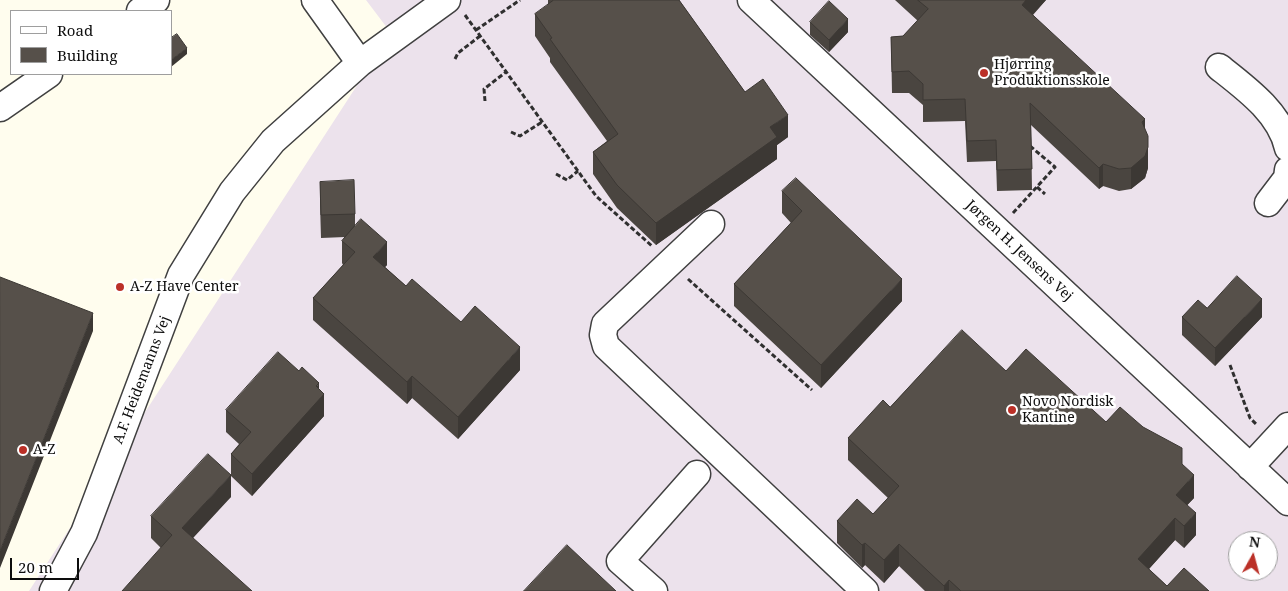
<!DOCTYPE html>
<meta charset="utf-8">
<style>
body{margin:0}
#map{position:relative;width:1288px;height:591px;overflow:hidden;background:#fffdee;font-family:"Noto Serif",serif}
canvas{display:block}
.legend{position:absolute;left:10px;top:10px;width:162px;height:65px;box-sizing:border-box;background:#fff;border:1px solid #9e9e9e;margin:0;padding:6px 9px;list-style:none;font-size:15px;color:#0d0d0d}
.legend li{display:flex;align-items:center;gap:10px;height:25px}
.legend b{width:25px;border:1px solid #9e9e9e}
.north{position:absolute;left:1228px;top:531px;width:50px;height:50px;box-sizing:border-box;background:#fff;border:1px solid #9e9e9e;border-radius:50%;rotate:7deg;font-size:14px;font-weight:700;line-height:20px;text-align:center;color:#0d0d0d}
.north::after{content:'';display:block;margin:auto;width:18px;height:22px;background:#bb3027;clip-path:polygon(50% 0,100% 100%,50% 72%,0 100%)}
.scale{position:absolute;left:10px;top:558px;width:69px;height:22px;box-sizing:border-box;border:2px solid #0d0d0d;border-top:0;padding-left:6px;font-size:15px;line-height:18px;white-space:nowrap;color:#0d0d0d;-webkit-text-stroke:4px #fff;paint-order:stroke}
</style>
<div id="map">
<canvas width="1288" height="591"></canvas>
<ul class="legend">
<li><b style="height:6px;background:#fff"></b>Road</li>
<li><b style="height:14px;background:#56504a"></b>Building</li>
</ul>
<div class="north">N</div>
<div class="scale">20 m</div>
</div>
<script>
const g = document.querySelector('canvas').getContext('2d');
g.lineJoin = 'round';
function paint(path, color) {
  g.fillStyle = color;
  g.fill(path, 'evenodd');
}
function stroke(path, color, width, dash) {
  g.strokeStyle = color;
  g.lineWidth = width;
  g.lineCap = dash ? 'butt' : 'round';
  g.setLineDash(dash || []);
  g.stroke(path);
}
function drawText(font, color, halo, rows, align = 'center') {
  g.font = font + ' "Noto Serif",serif';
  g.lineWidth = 5;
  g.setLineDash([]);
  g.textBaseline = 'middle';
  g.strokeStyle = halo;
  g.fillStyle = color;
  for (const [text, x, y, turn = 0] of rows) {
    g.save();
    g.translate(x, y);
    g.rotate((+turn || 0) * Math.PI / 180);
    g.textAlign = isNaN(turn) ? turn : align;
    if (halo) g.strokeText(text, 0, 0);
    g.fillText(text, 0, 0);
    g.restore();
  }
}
const industrial = new Path2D(`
 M366,0H1288V591H29L391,33ZM1238,541H1268V571H1238Z`);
const path = new Path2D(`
 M465,15L596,196L652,246
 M476,30L520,0
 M455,59L458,53L480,36
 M485,101L484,89L506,72
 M511,132L520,136L542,122
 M556,174L567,180L578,171
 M1037,187L1045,194
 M1013,213L1055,167L1030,146
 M688,279L812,390
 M1230,365L1250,418L1257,425`);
const minor = new Path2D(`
 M315,0L360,63
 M751,0L1288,502
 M140,11L156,0
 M1219,67C1247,89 1280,113 1288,148
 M0,108L49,74
 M1268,203L1287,178L1288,170
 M711,224L605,324L603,335L606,346L865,591
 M1250,467L1288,426
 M53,591L84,533L181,275L232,192L273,141L360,63L447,0
 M654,591L620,561L697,474`);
const wall = new Path2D(`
 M548,0H679L745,92L788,137L777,145V159L656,245L617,208L593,174V152L607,141L550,62V58L535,36V14L548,5Z
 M895,0H1046L1033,15L1145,129L1148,168L1145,178L1131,189L1119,191L1103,186L1099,189L1031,125L1032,190L997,191L996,161L967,162L965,121L923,122V105L909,93H892L891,37L903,36L918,21Z
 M810,22L848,32L829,52L810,35Z
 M320,182L355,214V226L387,265L385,267L406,286L461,322L520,370L458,439L412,398L407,404L313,320V298L343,265L342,263V241L345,237L321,238L320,204Z
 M782,191L902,301L821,388L734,306V284L791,223L782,213Z
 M1182,317H1262L1215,366L1182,335Z
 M1006,371L1106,422L1182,464L1194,498L1187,505L1196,535L1184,548L1175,540L1149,569L1167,586L1209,591H925L899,566L884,583L865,565L862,568L837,543V521L873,514L888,498L848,460V438L890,407Z
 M319,389L324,416L252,496L231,476V454L239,444L226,432V410Z
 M231,497L161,548L151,538V516Z`);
const shadedWall = new Path2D(`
 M1026,0H1046L1022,26V5Z
 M848,19V32L829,52V40Z
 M187,48V54L171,67V60Z
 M788,115V137L777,145V159L656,245V223L770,127Z
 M1145,119V140L1142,122Z
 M1148,147V168L1145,178L1131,189V168Z
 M1103,164V186L1099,189V168Z
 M387,242V265L373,279V257Z
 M902,279V301L821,388V365Z
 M1262,299V317L1215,366V348Z
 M93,313V331L0,568V551Z
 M520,347V370L458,439V417Z
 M412,376V398L407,404V382Z
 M319,383V399L324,394V416L252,496V474Z
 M231,475V497L182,550V528Z
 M1194,475V498L1176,517V495Z
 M1196,513V535L1184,548V526Z
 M1175,518V540L1138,581V559Z
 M865,543V565L862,568V545Z
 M899,544V566L884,583V560Z
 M949,580V591H944V586Z`);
const building = new Path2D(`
 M554,0H679L745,92L763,79L788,115L770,127L777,137L656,223L617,185L593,152L618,134L550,39L552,38L535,14Z
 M918,0H1026L1022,5L1145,119L1142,122L1148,136V147L1145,156L1131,168L1119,169L1103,164L1099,168L1030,103L1032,169L997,170L996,140L967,141L965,99L923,100V84L909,71L892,72L891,37L903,36L928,9Z
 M829,1L848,19L829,40L810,22Z
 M177,34L187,48L171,60V38Z
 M796,178L902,279L821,365L734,284L802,211L782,191Z
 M354,180L355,214L321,215L320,182Z
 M361,219L387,242L373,257L406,286L412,279L461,322L475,306L520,347L458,417L412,376L407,382L313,298L355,252L342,241Z
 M1237,276L1262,299L1215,348L1182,317L1198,300L1207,308Z
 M0,277L93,313L0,551Z
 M962,330L1006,371L1026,349L1106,422L1120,407L1143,427L1182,448V464L1194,475L1176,495L1196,513L1184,526L1175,518L1138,559L1167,586L1184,568L1209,591H961L949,580L944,586L899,544L884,560L865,543L862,545L837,521L857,499L873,514L899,486L848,438L883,400L890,407Z
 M278,352L299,371L302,367L319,383L316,386L324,394L252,474L231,454L251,432L226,410Z
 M208,454L231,475L182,528L252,591H122L172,535L151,516Z
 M567,545L616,591H524Z`);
const markers = [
 [984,73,5,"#bb3027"],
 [120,287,5,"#bb3027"],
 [1012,410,5,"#bb3027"],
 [23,450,5,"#bb3027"]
];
const poiNames = [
 ["Hjørring",994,65],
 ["Produktionsskole",994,81],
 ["A-Z Have Center",130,287],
 ["Novo Nordisk",1022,402],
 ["Kantine",1022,418],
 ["A-Z",33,450]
];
const streetNames = [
 ["Jørgen H. Jensens Vej",1019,251,43],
 ["A.F. Heidemanns Vej",142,380,-69]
];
paint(industrial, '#ece2ec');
stroke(minor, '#404040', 29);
stroke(path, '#2f2f2f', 3, [5, 2.5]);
stroke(minor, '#fff', 26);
paint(wall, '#4a4540');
paint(shadedWall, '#3c3834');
paint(building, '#56504a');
stroke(building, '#3c3834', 1);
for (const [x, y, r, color] of markers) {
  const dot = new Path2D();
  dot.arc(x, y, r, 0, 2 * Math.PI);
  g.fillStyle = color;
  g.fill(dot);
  stroke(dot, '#fff', 2);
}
drawText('14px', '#0d0d0d', '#fff', poiNames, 'left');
drawText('14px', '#0d0d0d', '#fff', streetNames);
</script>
